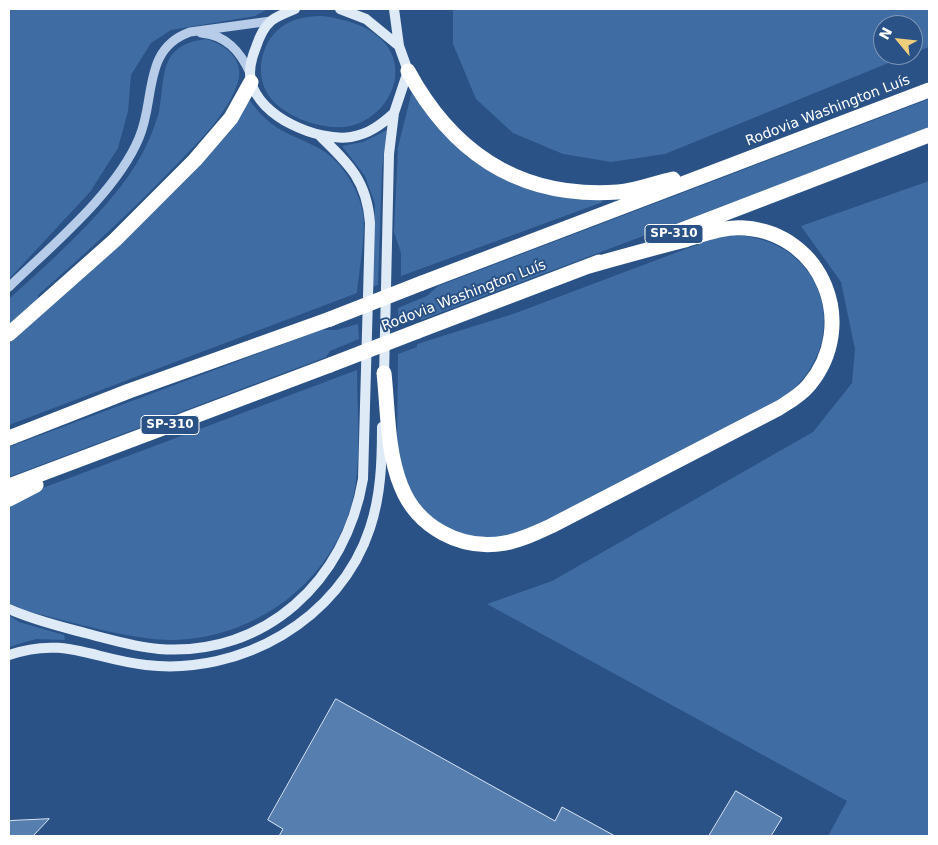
<!DOCTYPE html>
<meta charset="utf-8">
<style>
body{margin:0}
#map{position:relative;width:938px;height:845px;overflow:hidden;background:#2a5286;font-family:"DejaVu Sans",sans-serif}
canvas{display:block}
.frame{position:absolute;inset:0;border:10px solid #fff;pointer-events:none}
.north{position:absolute;left:873px;top:15px;width:50px;height:50px;box-sizing:border-box;background:#2a5286;border:1px solid #7f97b6;border-radius:50%;rotate:298deg;font-size:14px;font-weight:700;line-height:20px;text-align:center;color:#fff}
.north::after{content:'';display:block;margin:auto;width:18px;height:22px;background:#eecd7d;clip-path:polygon(50% 0,100% 100%,50% 72%,0 100%)}
</style>
<div id="map">
<canvas width="938" height="845"></canvas>
<div class="frame"></div>
<div class="north">N</div>
</div>
<script>
const g = document.querySelector('canvas').getContext('2d');
g.lineJoin = 'round';
function paint(path, color) {
  g.fillStyle = color;
  g.fill(path, 'evenodd');
}
function stroke(path, color, width, dash) {
  g.strokeStyle = color;
  g.lineWidth = width;
  g.lineCap = dash ? 'butt' : 'round';
  g.setLineDash(dash || []);
  g.stroke(path);
}
function drawText(font, color, halo, rows, align = 'center') {
  g.font = font + ' "DejaVu Sans",sans-serif';
  g.lineWidth = 4;
  g.setLineDash([]);
  g.textBaseline = 'middle';
  g.strokeStyle = halo;
  g.fillStyle = color;
  for (const [text, x, y, turn = 0] of rows) {
    g.save();
    g.translate(x, y);
    g.rotate((+turn || 0) * Math.PI / 180);
    g.textAlign = isNaN(turn) ? turn : align;
    if (halo) g.strokeText(text, 0, 0);
    g.fillText(text, 0, 0);
    g.restore();
  }
}
const green = new Path2D(`
 M9,9H268L255,16L171,30L151,43L131,75L128,111L118,148L90,192L9,279Z
 M453,9H929V47L913,53V25H883V55H908L665,154L611,162L563,154L513,133L476,99L453,44Z
 M323,16C344,19 367,25 382,40C414,73 384,123 344,127C320,129 284,117 269,96C253,73 262,37 286,24C298,17 311,16 323,16Z
 M206,39C225,44 245,60 238,82C227,115 200,140 177,164C133,210 86,253 38,295L39,300L9,325V299C53,259 123,198 147,144C152,133 156,123 159,112C166,75 158,45 206,39Z
 M412,91C462,162 508,199 599,199L603,202L401,276V253L394,232L398,147Z
 M249,99C272,133 290,132 322,150C342,162 359,190 363,213C366,236 359,269 357,293L9,425V341C57,302 103,260 148,217C185,181 224,146 249,99Z
 M929,99V128L421,320L417,316L398,324V308L427,296L438,286Z
 M387,130L382,168L378,285L372,287L375,204L365,176L342,146L363,142Z
 M929,181V836H828L847,801L487,604L552,581L813,432L852,383L855,349L841,282L801,226Z
 M731,235C829,237 857,347 779,401L540,525L508,538L463,536L434,522L406,487L397,447L398,354L417,347V344L513,314L715,238Z
 M358,324L359,339L330,351L326,357L9,477V447L321,330H337Z
 M357,370C357,409 361,450 355,488C340,575 262,637 175,640C133,641 69,621 26,611L9,603V504L40,489Z
 M9,615L19,622L64,635L65,640L36,639L9,647Z`);
const building = new Path2D(`
 M336,699L555,821L562,807L615,836H279L283,829L268,820Z
 M736,791L782,818L771,836H709Z
 M49,819L33,836H9V821Z`);
const tertiary = new Path2D(`
 M201,33C226,35 240,51 250,73
 M9,287C51,246 116,193 139,138C156,99 142,49 190,32L271,21`);
const secondary = new Path2D(`
 M295,9C288,12 277,16 271,21C264,27 259,38 256,47C252,57 248,70 251,81C259,117 318,142 351,137C369,134 382,124 394,113
 M340,9L366,19L399,46
 M384,377L389,154L394,113L408,71L399,46L394,9
 M9,609C33,620 59,626 85,633C109,639 134,647 159,649C266,657 346,580 363,479L370,223C367,180 348,163 319,135
 M9,655C64,636 92,659 146,665C240,676 340,620 370,528C381,495 382,461 382,427`);
const motorway = new Path2D(`
 M408,71C453,154 521,199 618,192C636,191 655,183 673,179
 M671,234L929,135
 M422,283L929,90
 M418,331L599,262
 M9,334L115,240L195,160L231,118L251,82
 M384,373C388,410 387,452 401,486C417,527 461,551 505,543C521,540 536,533 551,526L779,408C790,401 801,395 809,385C859,325 823,234 745,228C725,226 704,234 685,240C653,248 621,257 589,266
 M9,438L129,391L330,319
 M9,486L330,365
 M9,499L36,485`);
const motorwayBridge = new Path2D(`
 M330,319L422,283
 M330,365L418,331`);
const shields = [
 [674,234,58],
 [170,425,58]
];
const shieldNames = [
 ["SP-310",674,234],
 ["SP-310",170,425]
];
const streetNames = [
 ["Rodovia Washington Luís",828,111,-21],
 ["Rodovia Washington Luís",464,296,-21]
];
paint(green, '#3f6ca2');
paint(building, '#567eaf');
stroke(building, '#d9e6f6', 1);
stroke(tertiary, '#b6cce8', 9);
stroke(secondary, '#dfeaf7', 10);
stroke(motorway, '#fff', 15);
stroke(motorwayBridge, '#fff', 15);
for (const [x, y, w] of shields) {
  const box = new Path2D();
  box.roundRect(x - w / 2, y - 9.5, w, 19, 4);
  g.fillStyle = '#2a5286';
  g.fill(box);
  stroke(box, '#fff', 1);
}
drawText('bold 12px', '#fff', null, shieldNames);
drawText('14px', '#fff', '#2a5286', streetNames);
</script>
